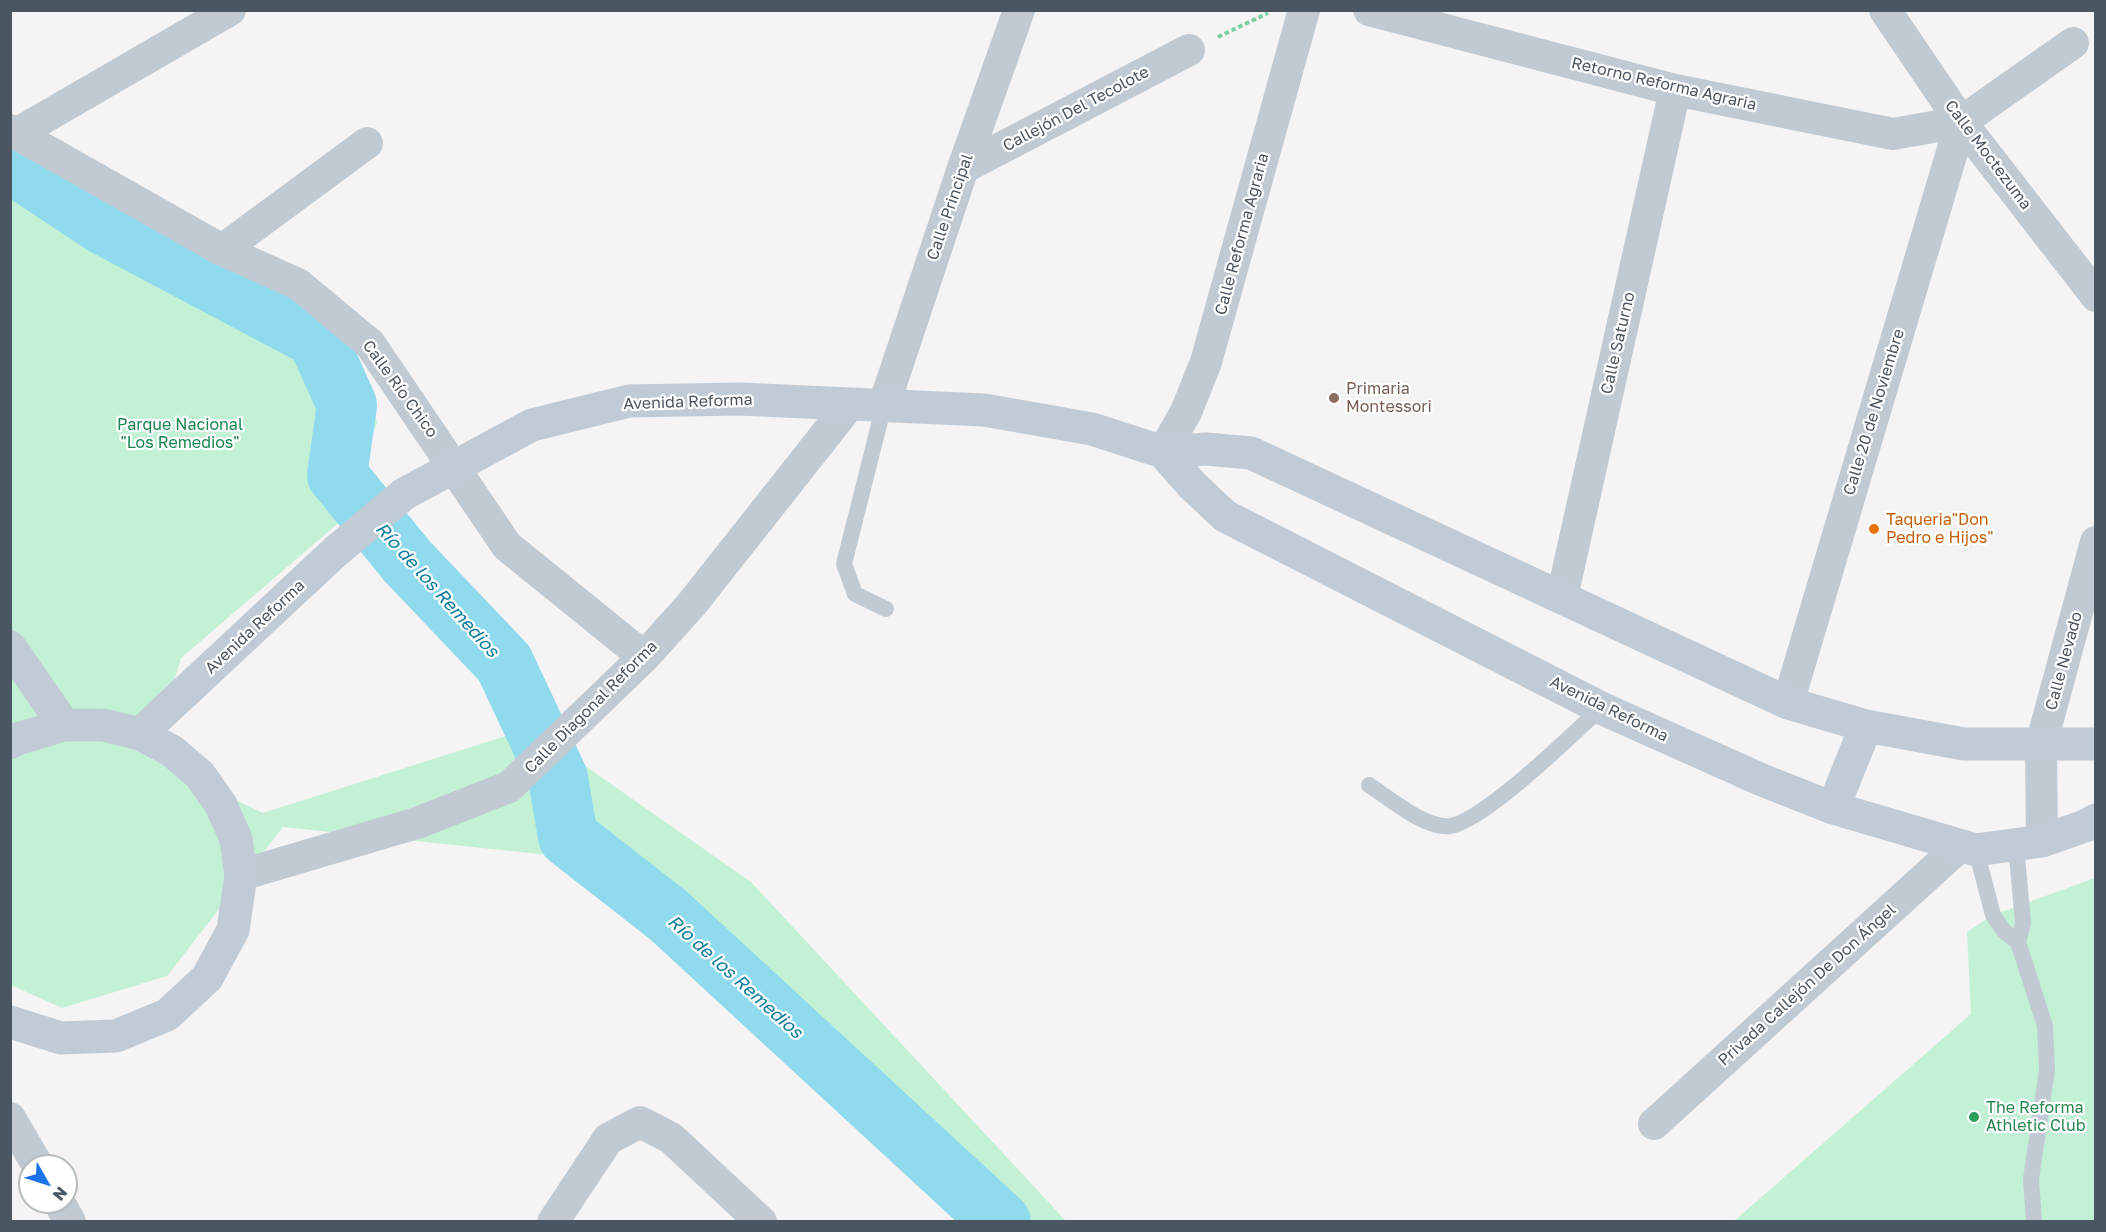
<!DOCTYPE html>
<meta charset="utf-8">
<style>
body{margin:0}
#map{position:relative;width:2106px;height:1232px;overflow:hidden;background:#f5f3f3;font-family:"Golos Text",sans-serif}
canvas{display:block}
.frame{position:absolute;inset:0;border:12px solid #4a5661;pointer-events:none}
.north{position:absolute;left:18px;top:1154px;width:60px;height:60px;box-sizing:border-box;background:#fff;border:2px solid #b7bbc0;border-radius:50%;rotate:129deg;font-size:16px;font-weight:700;line-height:24px;text-align:center;color:#4a5661}
.north::after{content:'';display:block;margin:auto;width:21px;height:27px;background:#1a73e8;clip-path:polygon(50% 0,100% 100%,50% 72%,0 100%)}
</style>
<div id="map">
<canvas width="2106" height="1232"></canvas>
<div class="frame"></div>
<div class="north">N</div>
</div>
<script>
const g = document.querySelector('canvas').getContext('2d');
g.lineJoin = 'round';
function paint(path, color) {
  g.fillStyle = color;
  g.fill(path, 'evenodd');
}
function stroke(path, color, width, dash) {
  g.strokeStyle = color;
  g.lineWidth = width;
  g.lineCap = dash ? 'butt' : 'round';
  g.setLineDash(dash || []);
  g.stroke(path);
}
function drawText(font, color, halo, rows, align = 'center') {
  g.font = font + ' "Golos Text",sans-serif';
  g.lineWidth = 4.5;
  g.setLineDash([]);
  g.textBaseline = 'middle';
  g.strokeStyle = halo;
  g.fillStyle = color;
  for (const [text, x, y, turn = 0] of rows) {
    g.save();
    g.translate(x, y);
    g.rotate((+turn || 0) * Math.PI / 180);
    g.textAlign = isNaN(turn) ? turn : align;
    if (halo) g.strokeText(text, 0, 0);
    g.fillText(text, 0, 0);
    g.restore();
  }
}
const green = new Path2D(`
 M11,141L219,264L332,323L377,422L343,519L181,658L151,759L263,813L531,728L751,882L1066,1221H957L941,1203L759,1029L549,855L283,827L167,976L62,1008L11,985Z
 M2095,878V1221L1733,1222L1971,1014L1967,932L1993,915Z`);
const river = new Path2D(`
 M10,163L104,225L317,338L347,405L337,475L407,561L504,663L558,778L568,837L668,915L1001,1222`);
const path = new Path2D(`
 M1218,37L1268,13`);
const lane = new Path2D(`
 M884,405L844,564L855,594L886,609
 M1369,785C1389,798 1425,829 1450,826C1484,821 1573,734 1601,708
 M2016,845L2023,923L2018,942L2045,1026L2047,1070L2031,1179L2034,1222
 M1976,850L1993,915L2004,931L2018,942`);
const street = new Path2D(`
 M1369,10L1675,90L1893,134L1961,122L2073,43
 M1885,10L1961,122L2096,296
 M10,130L222,250L298,284L370,344L507,546L644,657
 M16,134L230,10
 M963,168L1189,50
 M222,250L367,143
 M884,405L963,168L1019,10
 M1163,452L1186,412L1206,362L1304,10
 M1562,597L1675,90
 M1788,703L1961,122
 M2042,841L2041,745L2096,542
 M241,875L417,823L509,787L644,657L691,605L849,405
 M10,1118L38,1166
 M1654,1124L1960,846
 M59,1202L70,1222
 M553,1222L608,1139L640,1122L671,1138L761,1222`);
const secondary = new Path2D(`
 M1163,452L1192,485L1225,516L1601,708L1762,780L1833,808L1976,850L2042,841L2085,826L2096,820
 M10,647L64,725
 M140,734L335,552L404,494L532,425L629,401L739,399L984,410L1092,429L1163,452L1206,449L1251,453L1788,703L1866,726L1964,744H2096
 M10,743L17,739L64,725H103L140,734L172,751L200,775L221,805L236,839L241,875L233,930L207,978L167,1015L116,1036L61,1038L10,1022
 M1833,808L1866,726`);
const markers = [
 [1334,398,6,"#8d6e63"],
 [1874,529,6,"#e8710a"],
 [1974,1117,6,"#2e9e5b"]
];
const streetNames = [
 ["Retorno Reforma Agraria",1664,84,13],
 ["Callejón Del Tecolote",1076,109,-28],
 ["Calle Moctezuma",1988,155,53],
 ["Calle Principal",950,207,-71],
 ["Calle Reforma Agraria",1242,234,-75],
 ["Calle Saturno",1618,343,-77],
 ["Calle Río Chico",400,389,54],
 ["Avenida Reforma",688,402,-2],
 ["Calle 20 de Noviembre",1874,412,-73],
 ["Avenida Reforma",255,627,-43],
 ["Calle Nevado",2064,661,-75],
 ["Calle Diagonal Reforma",591,707,-45],
 ["Avenida Reforma",1609,709,26],
 ["Privada Callejón De Don Ángel",1807,985,-42]
];
const educationNames = [
 ["Primaria",1346,389],
 ["Montessori",1346,407]
];
const parkNames = [
 ["Parque Nacional",180,425],
 ["\"Los Remedios\"",180,443]
];
const foodNames = [
 ["Taqueria\"Don",1886,520],
 ["Pedro e Hijos\"",1886,538]
];
const leisureNames = [
 ["The Reforma",1986,1108],
 ["Athletic Club",1986,1126]
];
const waterNames = [
 ["Río de los Remedios",437,590,48],
 ["Río de los Remedios",735,977,42]
];
paint(green, '#c3f1d5');
stroke(river, '#90daee', 60);
stroke(path, '#7ad0a6', 4, [4.5, 3]);
stroke(lane, '#c1cad2', 16);
stroke(street, '#c1cad2', 32);
stroke(secondary, '#c1cbd6', 33);
for (const [x, y, r, color] of markers) {
  const dot = new Path2D();
  dot.arc(x, y, r, 0, 2 * Math.PI);
  g.fillStyle = color;
  g.fill(dot);
  stroke(dot, '#fff', 2);
}
drawText('16px', '#4a5661', '#fff', streetNames);
drawText('16px', '#785e54', '#fff', educationNames, 'left');
drawText('16px', '#17864f', '#fff', parkNames);
drawText('16px', '#c56008', '#fff', foodNames, 'left');
drawText('16px', '#27864d', '#fff', leisureNames, 'left');
drawText('italic 18px', '#0c7c9b', '#fff', waterNames);
</script>
